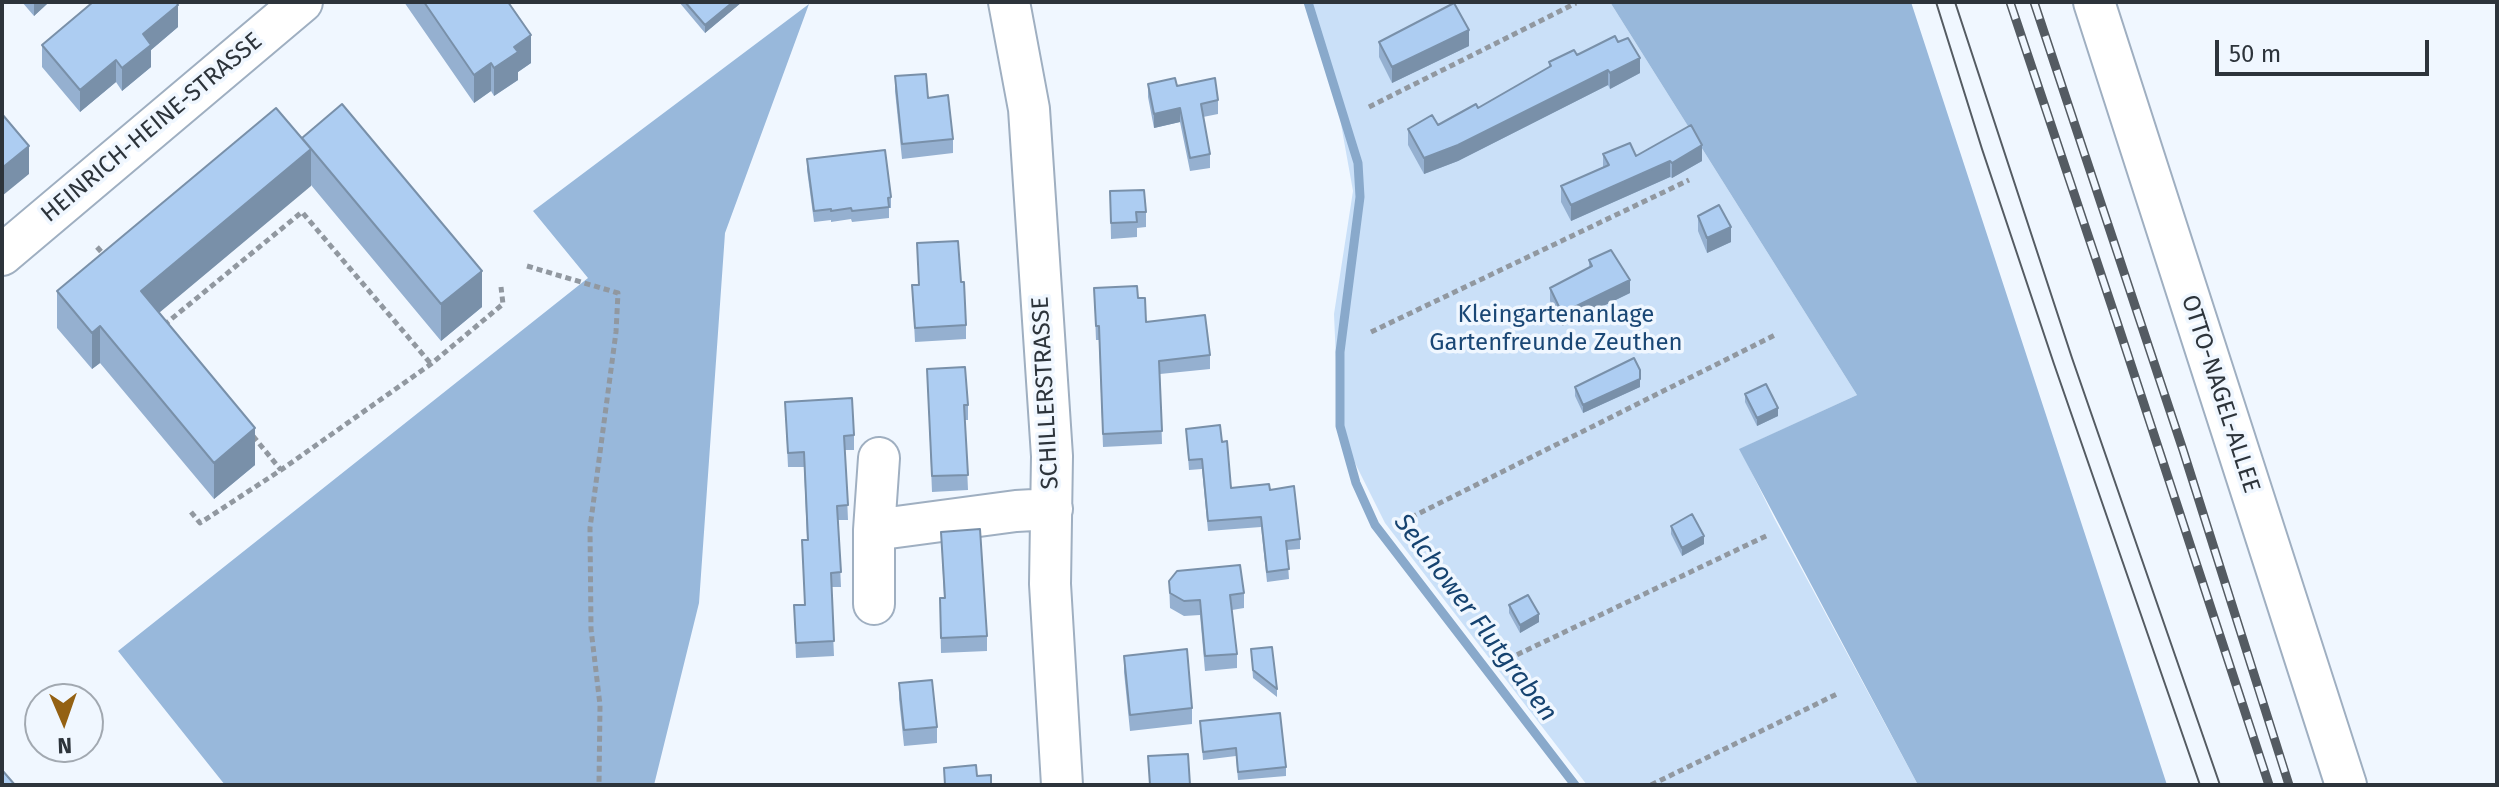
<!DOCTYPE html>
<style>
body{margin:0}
#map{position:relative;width:2499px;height:787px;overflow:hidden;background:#f0f7ff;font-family:"Fira Sans",sans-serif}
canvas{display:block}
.frame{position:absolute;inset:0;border:4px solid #2d343b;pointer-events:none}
.north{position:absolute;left:24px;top:683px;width:80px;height:80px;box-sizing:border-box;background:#f0f7ff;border:2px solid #a2a9b1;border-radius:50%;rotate:178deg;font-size:22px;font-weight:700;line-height:32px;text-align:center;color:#2d343b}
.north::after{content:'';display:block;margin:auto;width:28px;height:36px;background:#946113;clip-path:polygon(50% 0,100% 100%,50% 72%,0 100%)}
.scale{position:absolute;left:2215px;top:40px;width:214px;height:36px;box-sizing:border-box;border:4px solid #2d343b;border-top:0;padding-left:10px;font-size:24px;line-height:28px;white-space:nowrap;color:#2d343b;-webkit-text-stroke:6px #f0f7ff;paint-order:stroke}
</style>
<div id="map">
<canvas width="2499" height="787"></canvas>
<div class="frame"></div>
<div class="north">N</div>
<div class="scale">50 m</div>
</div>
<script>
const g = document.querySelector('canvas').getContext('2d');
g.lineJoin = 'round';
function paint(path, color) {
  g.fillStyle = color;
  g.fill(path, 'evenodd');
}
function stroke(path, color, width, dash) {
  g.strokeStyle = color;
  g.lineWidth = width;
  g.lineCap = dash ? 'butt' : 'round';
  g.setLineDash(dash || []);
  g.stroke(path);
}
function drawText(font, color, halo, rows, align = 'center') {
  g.font = font + ' "Fira Sans",sans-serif';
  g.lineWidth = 7;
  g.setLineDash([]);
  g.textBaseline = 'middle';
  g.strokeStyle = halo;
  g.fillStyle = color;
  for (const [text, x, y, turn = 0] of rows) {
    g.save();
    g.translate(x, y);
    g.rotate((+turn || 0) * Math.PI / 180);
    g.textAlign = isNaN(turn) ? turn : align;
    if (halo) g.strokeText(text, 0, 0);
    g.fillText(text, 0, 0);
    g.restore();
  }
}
const green = new Path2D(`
 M1309,2H1610L1857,395L1740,449L1774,518L1918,785H1587L1385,523L1339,431L1334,314L1353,191L1334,85Z`);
const forest = new Path2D(`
 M1610,2H1911L2167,785H1918L1739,449L1857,395Z
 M809,4L725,233L699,603L654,785H225L118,651L588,278L533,211Z`);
const stream = new Path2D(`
 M1308,2L1358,163L1360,197L1340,352V426L1356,483L1375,525L1575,785`);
const path = new Path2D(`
 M1369,107L1576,3
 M97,247L105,256
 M527,266L618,293L616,332L590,528L591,629L600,705L599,785
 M164,325L302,212L431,364
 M1371,332L1689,180
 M253,436L281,470
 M191,512L200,523L281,470L431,364L503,304L501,287
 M1402,522L1777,334
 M1508,659L1768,535
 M1651,785L1839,693`);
const minor = new Path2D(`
 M1009,2L1029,109L1052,456L1050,584L1062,785
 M2094,2L2346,785
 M2,255L302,2
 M874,530L879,458
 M874,604V530L1016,511L1052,509`);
const tram = new Path2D(`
 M1936,2L1982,149L2054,364L2200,785
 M1955,2L2072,358L2220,785`);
const rail = new Path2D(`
 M2010,2L2117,322L2269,785
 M2034,2L2183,450L2289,785`);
const wall = new Path2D(`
 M22,2H62V3L47,4L34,16Z
 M404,2H508L531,63L518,72V80L494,96L491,91L474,103Z
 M679,2H742L705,33Z
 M178,27L151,50V67L122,91L116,82L80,112L42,67V45Z
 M1379,42L1469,46L1392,83L1379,57Z
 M1618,42L1640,73L1610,89L1608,85L1458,161L1424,174L1408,145V129L1438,125L1478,108L1549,68V62Z
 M895,76L928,98L953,139V153L902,159L895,91Z
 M1148,84L1177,86L1218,100V114L1203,117L1210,154V168L1190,171L1180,122L1154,128L1148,97Z
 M302,138L482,307L441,341L311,185L158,313L255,465L214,499L100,363L92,369L57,328V291Z
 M1603,154L1636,156L1702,161L1672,178L1670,177L1571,221L1561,202V186L1603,167Z
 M807,159L891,197V208H889V218L852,222L851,219L831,222V220L814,222L807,170Z
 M1110,191L1146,212V227L1137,228V237L1111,239Z
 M1698,216L1731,242L1707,253L1698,231Z
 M917,243L961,282L966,325V339L915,342L912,285H919Z
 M1589,260L1630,293L1562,326L1550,301V288L1589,268Z
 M1094,288L1138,298L1146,322L1210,355V369L1160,374L1162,444L1103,447L1099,340H1096Z
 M927,369L968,405V420H965L968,490L932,492Z
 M1575,387H1640L1583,413L1575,396Z
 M1745,394L1778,416L1757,426L1745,402Z
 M785,402L854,435V450H845L848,520H838L841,587H831L834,656L796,658L794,605H805L802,540H807L804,467H788Z
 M1186,429L1222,442L1231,488L1270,490L1300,539V549L1287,550L1289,579L1267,582L1261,527L1208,531L1202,469L1189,470Z
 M1671,526L1704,544L1682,556L1671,534Z
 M941,532L987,636V651L941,653L940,598H944Z
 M1169,581L1244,593V608L1232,610L1237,654V668L1205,671L1200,615L1184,616L1170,608Z
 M1509,605L1539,622L1520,633L1509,613Z
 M1251,649L1277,689V697L1253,678Z
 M1124,656L1192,708V724L1130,731L1124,672Z
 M899,683L937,727V743L904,746L899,699Z
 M1200,721L1286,767V776L1238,780L1236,756L1203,760Z`);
const shadedWall = new Path2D(`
 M34,2H47V4L34,16Z
 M733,2H742L705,33V25Z
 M178,5V27L151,50V67L122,91V68L143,34Z
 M1469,30V46L1392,83V67Z
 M531,35V63L518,72V80L494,96V68L514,47Z
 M1640,58V73L1610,89V73Z
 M116,60V82L80,112V90Z
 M491,63V91L474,103V75Z
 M1608,70V85L1458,161L1424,174V158Z
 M1180,108V122L1154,128V114Z
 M1702,145V161L1672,178V163Z
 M29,146V174L2,196V168Z
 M311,149V186L141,328V291Z
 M1670,161V177L1571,221V205Z
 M1731,227V242L1707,253V238Z
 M482,271V307L441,341V304Z
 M1630,280V293L1562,326V313Z
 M100,326V363L92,369V333Z
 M1640,379V387L1583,413V405Z
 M1778,408V416L1757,426V418Z
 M255,428V465L214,499V463Z
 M1704,536V544L1682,556V548Z
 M1539,614V622L1520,633V625Z`);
const building = new Path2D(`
 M93,2H176L178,5L143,34L151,45L122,68L116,60L80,90L42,45Z
 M424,2H508L531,35L514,47L518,52L494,68L491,63L474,75Z
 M685,2H733L705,25Z
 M1454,3L1469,30L1392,67L1379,42Z
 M1615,36L1618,42L1628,38L1640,58L1610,73L1608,70L1458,145L1424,158L1408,129L1432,115L1438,125L1476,104L1478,108L1551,66L1549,62L1574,50L1577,55Z
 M926,74L928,98L948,95L953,139L902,144L895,76Z
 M1175,78L1177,86L1215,78L1218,100L1201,104L1210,154L1190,158L1180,108L1154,114L1148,84Z
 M342,104L482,271L441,304L302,138Z
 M276,108L311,149L141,291L255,428L214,463L100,326L92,333L57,291Z
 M2,114L29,146L2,168Z
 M1691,125L1702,145L1672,163L1670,161L1571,205L1561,186L1609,165L1603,154L1630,143L1636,156Z
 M885,150L891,197L888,198L889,207L852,211L851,208L831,211V209L814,211L807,159Z
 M1144,190L1146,212H1136L1137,222L1111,223L1110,191Z
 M1719,205L1731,227L1707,238L1698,216Z
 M958,241L961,282H964L966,325L915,328L912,285H919L917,243Z
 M1611,250L1630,280L1562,313L1550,288L1592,266L1589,260Z
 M1137,286L1138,298H1145L1146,322L1205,315L1210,355L1159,361L1162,431L1103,434L1099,326H1096L1094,288Z
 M1634,358L1640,370V379L1583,405L1575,387Z
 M965,367L968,405H964L968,475L932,476L927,369Z
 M1766,384L1778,408L1757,418L1745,394Z
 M852,398L854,435L844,436L848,505L837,506L841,572L831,573L834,641L796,643L794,605H805L802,540H808L804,452L788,453L785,402Z
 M1220,425L1222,442L1227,441L1231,488L1269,484L1270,490L1294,486L1300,539L1286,541L1289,569L1267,572L1261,517L1208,521L1202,459L1189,460L1186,429Z
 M1692,514L1704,536L1682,548L1671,526Z
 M980,529L987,636L941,638L940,598H945L941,532Z
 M1240,565L1244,593L1230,595L1237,654L1205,656L1200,600L1184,601L1170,593L1169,581L1177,571Z
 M1528,595L1539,614L1520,625L1509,605Z
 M1272,647L1277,689L1253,670L1251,649Z
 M1187,649L1192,708L1130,715L1124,656Z
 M932,680L937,727L904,730L899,683Z
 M1280,713L1286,767L1238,772L1236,748L1203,752L1200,721Z
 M1188,754L1190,785H1150L1148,756Z
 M976,765L977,776L991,775V785H945L944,768Z
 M2,770L15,785H2Z`);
const streetNames = [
 ["HEINRICH-HEINE-STRASSE",152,128,-40],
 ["SCHILLERSTRASSE",1046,393,-93],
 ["OTTO-NAGEL-ALLEE",2220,394,72]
];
const parkNames = [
 ["Kleingartenanlage",1556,315],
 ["Gartenfreunde Zeuthen",1556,343]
];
const waterNames = [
 ["Selchower Flutgraben",1475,618,53]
];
paint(green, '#cae0f8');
paint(forest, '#98b8db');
stroke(stream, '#89a9cb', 9);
stroke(minor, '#9fafc1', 44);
stroke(path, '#9198a0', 5, [6, 4]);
stroke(minor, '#fff', 40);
stroke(tram, '#545b62', 2);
stroke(rail, '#545b62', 9);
stroke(rail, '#f0f7ff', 6, [18]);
paint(wall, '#95b0d0');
paint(shadedWall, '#7990a9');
paint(building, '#adcdf2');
stroke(building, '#7990a9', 2);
drawText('24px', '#2d343b', '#f0f7ff', streetNames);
drawText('24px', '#1a4775', '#f0f7ff', parkNames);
drawText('italic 26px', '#164370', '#f0f7ff', waterNames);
</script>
